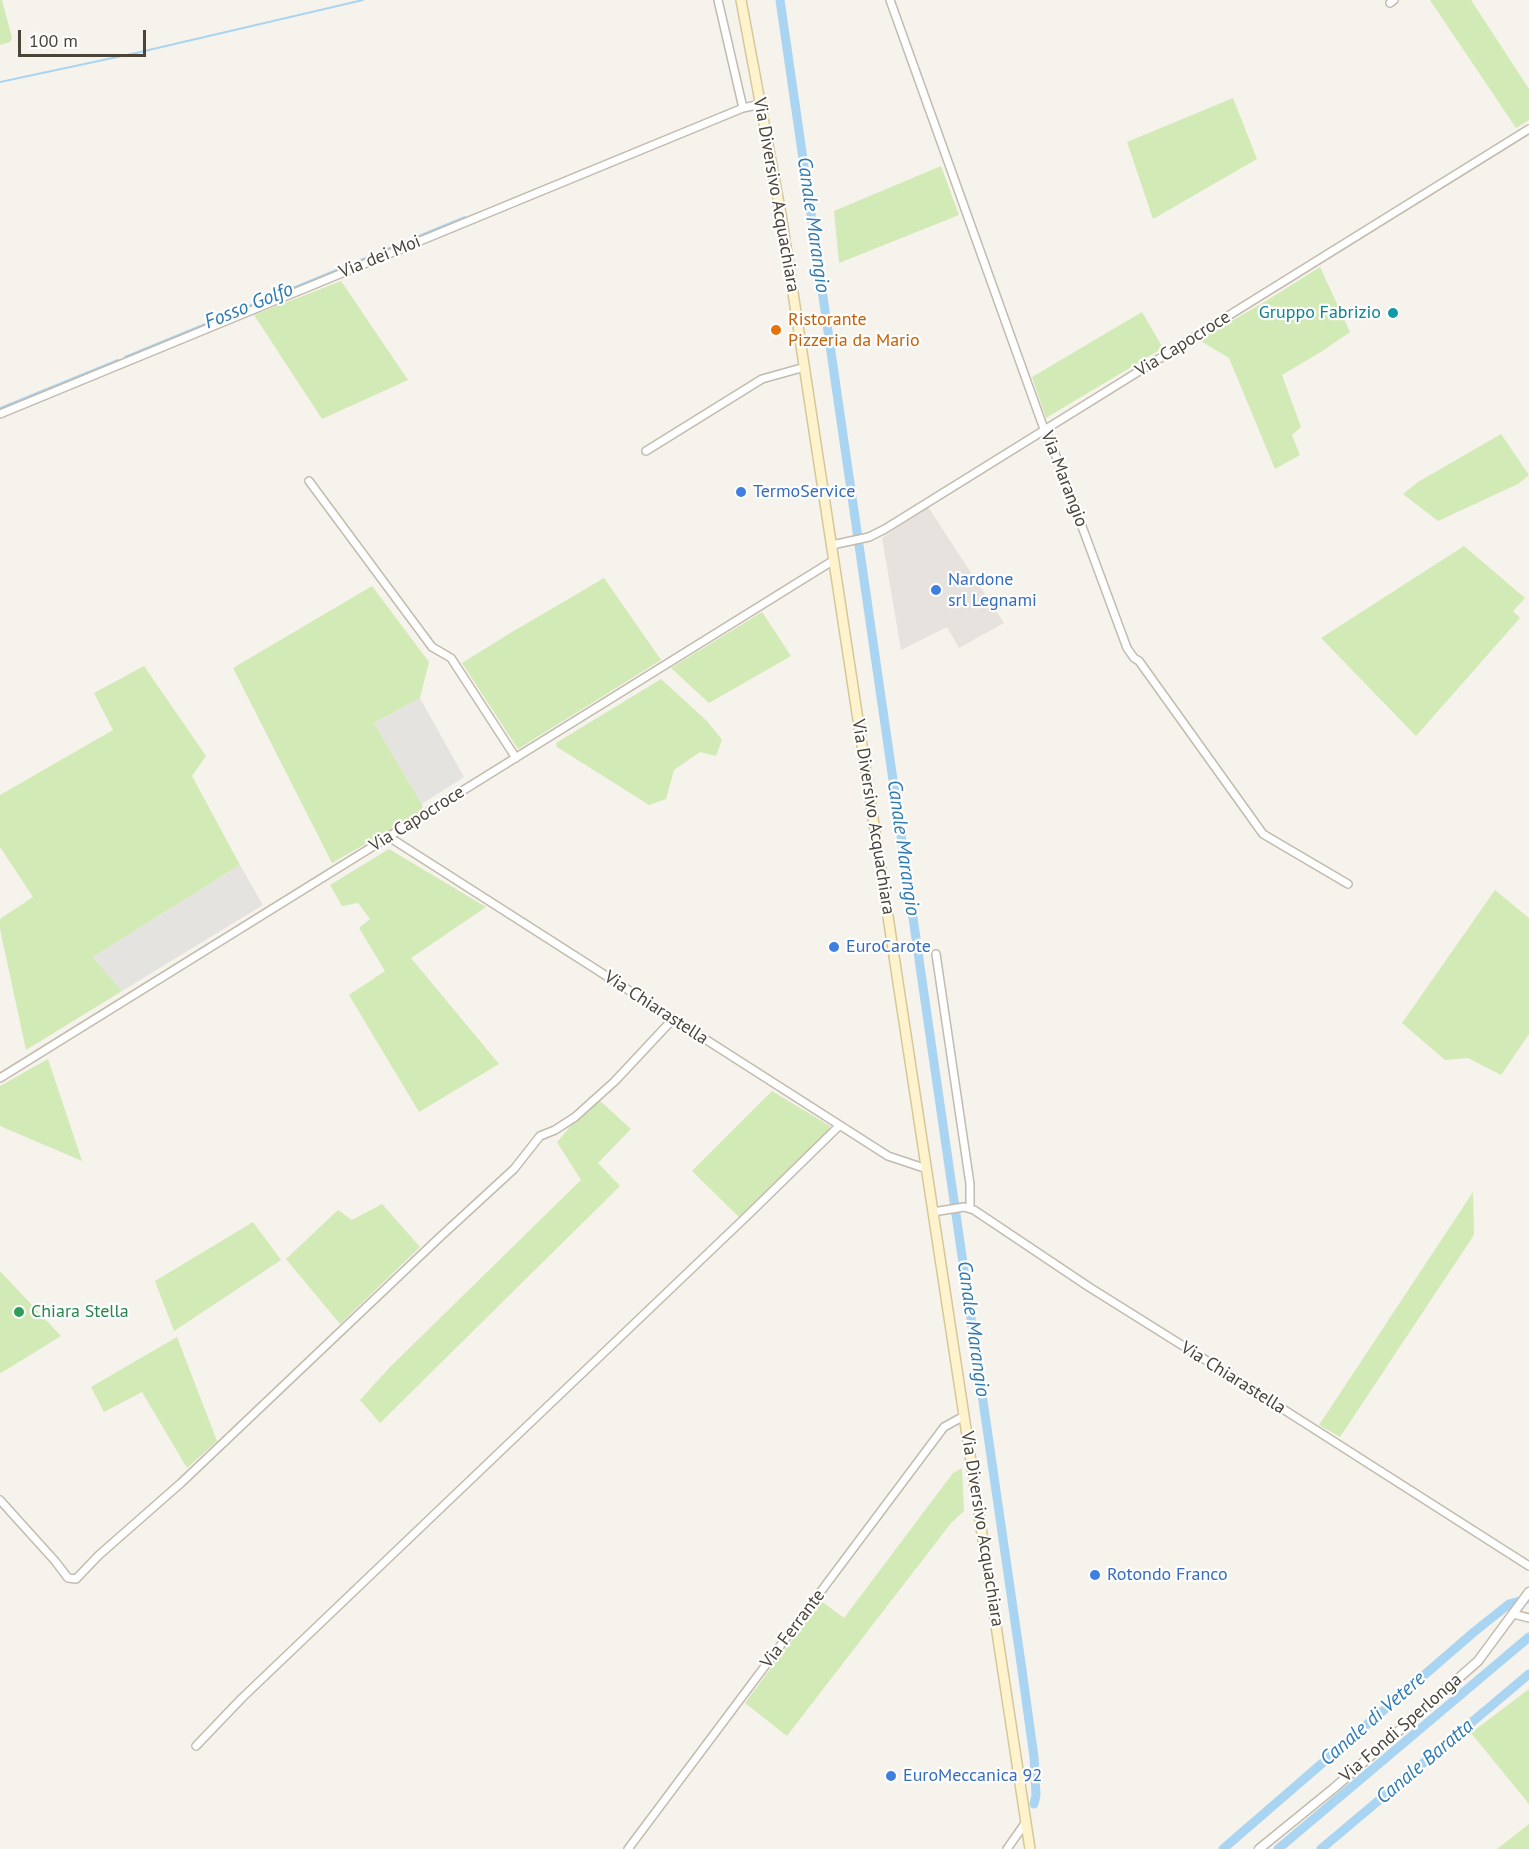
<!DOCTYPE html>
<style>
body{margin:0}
#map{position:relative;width:1529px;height:1849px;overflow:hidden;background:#f6f3ec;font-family:"PT Sans",sans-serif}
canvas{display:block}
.scale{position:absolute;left:18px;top:30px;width:128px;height:27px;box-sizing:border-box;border:3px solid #4b4439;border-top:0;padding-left:8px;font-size:18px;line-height:21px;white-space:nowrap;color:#4b4439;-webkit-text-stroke:4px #fff;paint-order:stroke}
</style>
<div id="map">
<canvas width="1529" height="1849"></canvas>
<div class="scale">100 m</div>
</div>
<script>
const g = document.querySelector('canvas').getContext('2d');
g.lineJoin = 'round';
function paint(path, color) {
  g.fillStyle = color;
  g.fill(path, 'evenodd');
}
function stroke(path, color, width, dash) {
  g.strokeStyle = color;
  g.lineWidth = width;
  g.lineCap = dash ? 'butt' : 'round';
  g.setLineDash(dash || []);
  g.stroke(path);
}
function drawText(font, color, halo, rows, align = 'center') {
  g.font = font + ' "PT Sans",sans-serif';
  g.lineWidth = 4.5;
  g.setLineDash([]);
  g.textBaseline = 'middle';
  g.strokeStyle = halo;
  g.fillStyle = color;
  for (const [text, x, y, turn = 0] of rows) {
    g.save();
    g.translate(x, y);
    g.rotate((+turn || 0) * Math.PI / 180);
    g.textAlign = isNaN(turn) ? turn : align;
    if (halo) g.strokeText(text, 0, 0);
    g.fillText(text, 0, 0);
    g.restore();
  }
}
const industrial = new Path2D(`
 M928,507L1004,623L959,648L947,627L901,650L882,538Z`);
const green = new Path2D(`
 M0,0H2L12,38L10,42L0,45Z
 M1430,0H1471L1529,89V120L1516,128Z
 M1233,98L1257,159L1153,219L1127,142Z
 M941,166L959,215L839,263L834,211Z
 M1320,267L1350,332L1324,350L1282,375L1301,427L1292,435L1300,455L1275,469L1229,358L1199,340L1266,301Z
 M341,281L408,380L322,419L254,315Z
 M1142,312L1163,348L1046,418L1032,377Z
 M1501,434L1529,475L1518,484L1438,521L1403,494L1418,482Z
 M1464,546L1525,598L1513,611L1520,618L1416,736L1321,638Z
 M604,578L661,660L518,749L462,663L507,635Z
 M372,586L429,662L420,698L374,723L422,804L423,811L332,863L233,668Z
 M762,612L791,656L709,703L671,668Z
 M144,666L206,756L192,776L240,865L93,957L122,991L26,1050L0,929V919L33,897L0,847V795L113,730L94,693Z
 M661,679L708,722L722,740L716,756L700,752L674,770L666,799L649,805L557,747L556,743Z
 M389,849L486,907L411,958L499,1064L419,1112L349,995L385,971L359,928L370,919L358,903L342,906L330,885Z
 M1495,890L1529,918V1034L1501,1075L1468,1058L1445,1060L1402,1023Z
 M48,1059L82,1161L0,1126V1086Z
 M772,1091L830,1126L829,1131L740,1218L692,1171Z
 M599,1100L631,1129L598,1163L620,1186L380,1423L360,1400L389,1368L581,1180L557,1142L575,1121Z
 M1473,1192L1474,1235L1340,1437L1319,1425Z
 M382,1204L420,1247L340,1324L286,1259L338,1210L352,1220Z
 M253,1222L281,1260L174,1331L155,1281Z
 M0,1271L61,1336L1,1373L0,1372Z
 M177,1337L217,1441L187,1468L142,1392L104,1412L91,1387Z
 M962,1468L964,1511L951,1523L787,1736L745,1703L821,1601L844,1618L953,1473Z
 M1529,1689V1804L1471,1733Z
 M1529,1824V1849H1497Z`);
const parking = new Path2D(`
 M420,698L464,777L422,804L374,723Z
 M240,865L263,905L122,991L93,957Z`);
const stream = new Path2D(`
 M0,82L136,53L363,0
 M380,252L465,217
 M125,357L373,255
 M0,408L118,360`);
const canal = new Path2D(`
 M780,0L1021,1663L1034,1757L1036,1795L1034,1804
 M1223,1849L1474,1632L1509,1604L1527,1599
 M1278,1849L1529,1637
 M1321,1849L1529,1674`);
const minor = new Path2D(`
 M718,0L743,108
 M890,0L1044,429L1050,440L1127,648L1134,658L1139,661L1263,834L1348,884
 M1390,3L1394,0
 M0,414L743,108L761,104
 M646,451L762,379L805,367
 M309,481L432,647L451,658L516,758
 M832,545L869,537L885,529L1529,129
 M389,837L888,1156L927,1169
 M936,954L970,1184V1208
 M0,1078L834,560
 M933,1212L964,1207L974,1210L1089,1287L1228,1374L1529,1566
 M0,1500L55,1561L68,1578L76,1579L99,1555L181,1483L440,1237L514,1169L540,1136L555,1130L575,1117L615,1081L673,1019
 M1513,1614L1529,1618
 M196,1746L242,1698L748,1215L839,1126
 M628,1849L944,1427L964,1416
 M1007,1849L1026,1822`);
const tertiary = new Path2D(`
 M1259,1849L1334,1788L1478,1661L1529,1592`);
const secondary = new Path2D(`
 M741,0L781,214L1030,1849`);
const markers = [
 [1393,313,6,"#0f9aa8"],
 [776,330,6,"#e8710a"],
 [741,492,6,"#3f7fe0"],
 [936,590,6,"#3f7fe0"],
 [834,947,6,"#3f7fe0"],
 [19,1312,6,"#2e9e5b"],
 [1095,1575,6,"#3f7fe0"],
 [891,1776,6,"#3f7fe0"]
];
const streetNames = [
 ["Via Diversivo Acquachiara",776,195,80],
 ["Via dei Moi",380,257,-22],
 ["Via Capocroce",1183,344,-32],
 ["Via Marangio",1064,479,69],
 ["Via Diversivo Acquachiara",873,817,81],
 ["Via Capocroce",417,819,-32],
 ["Via Chiarastella",656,1008,33],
 ["Via Chiarastella",1233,1378,32],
 ["Via Diversivo Acquachiara",982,1529,81],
 ["Via Ferrante",793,1629,-53],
 ["Via Fondi Sperlonga",1401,1728,-41]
];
const cultureNames = [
 ["Gruppo Fabrizio",1381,313]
];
const foodNames = [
 ["Ristorante",788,320],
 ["Pizzeria da Mario",788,341]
];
const shopNames = [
 ["TermoService",753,492],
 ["Nardone",948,580],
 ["srl Legnami",948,601],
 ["EuroCarote",846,947],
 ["Rotondo Franco",1107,1575],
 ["EuroMeccanica 92",903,1776]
];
const leisureNames = [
 ["Chiara Stella",31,1312]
];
const waterNames = [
 ["Canale Marangio",813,225,82],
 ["Fosso Golfo",249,306,-22],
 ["Canale Marangio",903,848,82],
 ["Canale Marangio",973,1329,82],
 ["Canale di Vetere",1373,1719,-41],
 ["Canale Baratta",1425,1762,-40]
];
paint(industrial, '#e6e2dd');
paint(green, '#d2eab5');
paint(parking, '#e5e3e0');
stroke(stream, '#a9d4f2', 2);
stroke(canal, '#a9d4f2', 9);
stroke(minor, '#c2bbae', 10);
stroke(tertiary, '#c2bbae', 11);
stroke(secondary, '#d6c79b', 12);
stroke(minor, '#fff', 7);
stroke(tertiary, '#fff', 8);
stroke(secondary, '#fff3cd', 9);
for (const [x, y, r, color] of markers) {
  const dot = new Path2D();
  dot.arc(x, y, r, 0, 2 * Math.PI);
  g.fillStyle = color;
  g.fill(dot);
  stroke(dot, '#fff', 2);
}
drawText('18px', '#4b4439', '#fff', streetNames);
drawText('18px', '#0d838f', '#fff', cultureNames, 'right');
drawText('18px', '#c56008', '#fff', foodNames, 'left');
drawText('18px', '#366cbe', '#fff', shopNames, 'left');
drawText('18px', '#27864d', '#fff', leisureNames, 'left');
drawText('italic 20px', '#2e7ab2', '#fff', waterNames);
</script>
